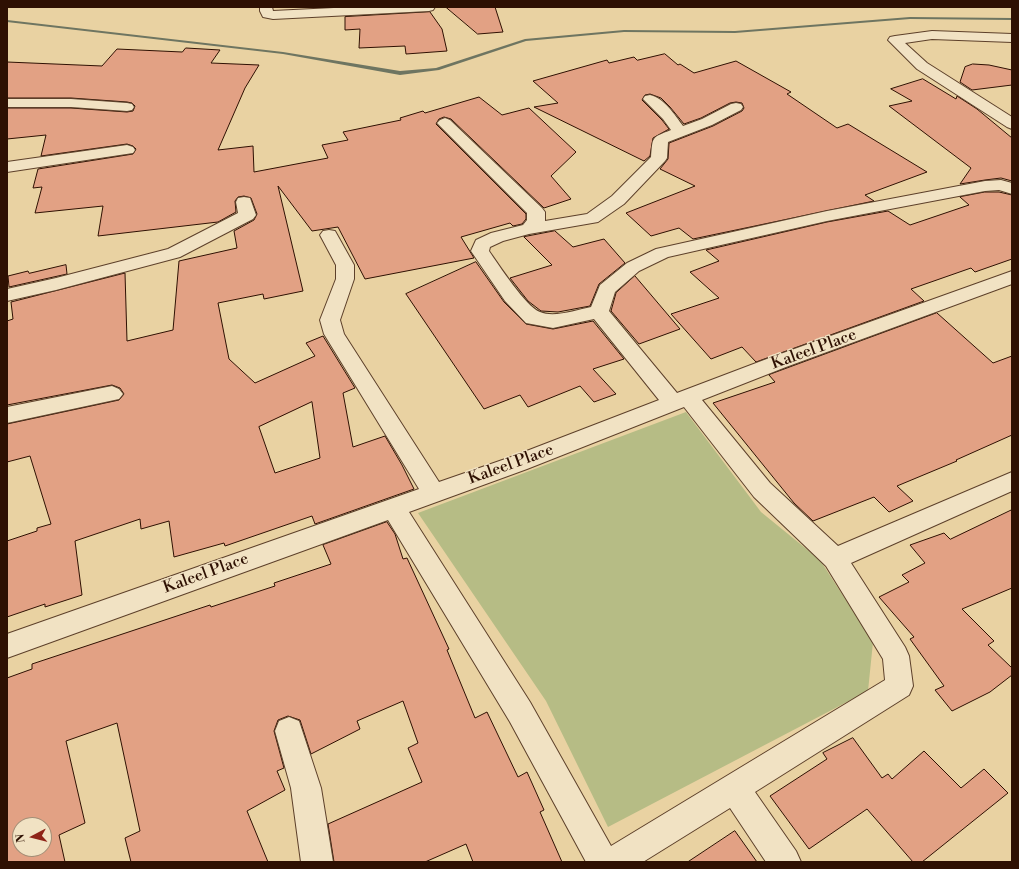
<!DOCTYPE html>
<style>
body{margin:0}
#map{position:relative;width:1019px;height:869px;overflow:hidden;background:#e9d2a2;font-family:"Libre Bodoni",serif}
canvas{display:block}
.frame{position:absolute;inset:0;border:8px solid #2e1002;pointer-events:none}
.north{position:absolute;left:12px;top:817px;width:40px;height:40px;box-sizing:border-box;background:#f1e2c3;border:1px solid #a38e76;border-radius:50%;rotate:263deg;font-size:11px;font-weight:700;line-height:16px;text-align:center;color:#2e1002}
.north::after{content:'';display:block;margin:auto;width:14px;height:18px;background:#8f2418;clip-path:polygon(50% 0,100% 100%,50% 72%,0 100%)}
</style>
<div id="map">
<canvas width="1019" height="869"></canvas>
<div class="frame"></div>
<div class="north">N</div>
</div>
<script>
const g = document.querySelector('canvas').getContext('2d');
g.lineJoin = 'round';
function paint(path, color) {
  g.fillStyle = color;
  g.fill(path, 'evenodd');
}
function stroke(path, color, width, dash) {
  g.strokeStyle = color;
  g.lineWidth = width;
  g.lineCap = dash ? 'butt' : 'round';
  g.setLineDash(dash || []);
  g.stroke(path);
}
function drawText(font, color, halo, rows, align = 'center') {
  g.font = font + ' "Libre Bodoni",serif';
  g.lineWidth = 3;
  g.setLineDash([]);
  g.textBaseline = 'middle';
  g.strokeStyle = halo;
  g.fillStyle = color;
  for (const [text, x, y, turn = 0] of rows) {
    g.save();
    g.translate(x, y);
    g.rotate((+turn || 0) * Math.PI / 180);
    g.textAlign = isNaN(turn) ? turn : align;
    if (halo) g.strokeText(text, 0, 0);
    g.fillText(text, 0, 0);
    g.restore();
  }
}
const green = new Path2D(`
 M686,412L761,512L820,560L873,642L868,691L608,827L546,701L418,513Z`);
const stream = new Path2D(`
 M910,17L1012,18V20L910,19L735,33L624,32L526,41L439,70L400,75L283,54L7,22V20L283,52L400,71L436,68L525,39L624,30L735,31Z`);
const building = new Path2D(`
 M446,7H495L503,32L478,34Z
 M430,12L442,29L447,51L406,54L405,46L359,48L360,29L345,30V17Z
 M186,48L220,50L211,63L259,65L245,88L218,150L253,146L254,172L328,158L322,145L348,140L343,132L401,120L400,118L423,111L425,113L479,97L502,115L529,108L576,152L551,176L571,199L544,208L451,119L444,117L439,119L436,124L526,214V219L522,224L513,226L510,223L461,237L474,258L365,279L338,227L312,231L278,186L303,291L264,299L263,294L218,303L229,359L255,383L315,356L306,343L323,336L355,388L343,393L353,447L385,436L402,465L414,489L315,524L312,516L225,546L224,543L174,557L169,521L141,529L140,519L75,541L82,595L45,607V604L7,617V541L37,531V528L51,524L30,456L7,462V424L119,400L124,394L120,388L112,385L7,405V321L13,319L11,302L125,273L127,341L173,330L179,261L237,248L234,231L254,220L257,214L251,198L244,196L238,197L235,201L236,212L218,222L98,236L103,206L35,213L42,187L33,188L38,169L133,154L136,149L133,146L127,144L41,156L46,135L7,139V108H71L127,112L133,111L135,106L132,103L127,102L71,98H7V62L102,66L117,49L182,52ZM312,402L320,458L275,473L259,427Z
 M665,54L678,65L680,64L694,73L736,61L791,92L787,94L837,128L848,124L927,172L865,195L874,201L693,239L679,228L651,236L626,213L695,186L660,169L668,159L669,143L713,126L742,111L744,108L742,103L736,102L730,103L701,118L684,124L670,107L661,98L650,94L645,95L642,100L662,120L669,129L653,138L650,156L644,161L534,107L558,103L533,81L607,60L609,63L634,57L637,60Z
 M973,64L989,65L1012,70V85L972,90L960,82L965,67Z
 M923,79L956,99L957,96L977,109L1012,138V181L1001,178L985,180L960,184L971,168L889,106L912,101L891,89Z
 M985,192H999L1012,195V259L975,272L971,268L911,289L924,301L756,362L742,347L711,359L671,314L719,298L690,272L719,261L706,250L827,222L888,211L910,225L969,205L960,197Z
 M555,231L573,247L604,239L625,263L599,284L590,306L558,312L541,311L528,301L510,278L552,265L524,237Z
 M476,262L504,302L526,324L553,329L593,321L624,359L593,369L616,394L594,402L580,386L528,407L520,395L484,409L406,294Z
 M66,265L67,274L9,287L8,276L28,271L29,273Z
 M635,276L680,329L639,344L611,311L616,293Z
 M937,313L993,363L1012,356V435L956,460L957,461L897,486L913,501L889,512L874,497L813,521L794,503L713,403L775,382L769,375Z
 M1012,510V588L962,609L994,641L988,645L1012,668V675L990,692L952,711L935,690L944,686L910,639L914,637L879,597L909,582L902,575L925,563L910,545L944,533L950,539Z
 M387,522L395,534L403,559L407,558L449,649L447,650L475,718L487,712L518,777L527,772L544,810L540,812L562,862H473L466,844L425,862H334L328,824L422,782L408,748L418,743L403,701L357,721L360,729L311,754L300,720L288,716L278,720L274,731L284,768L277,771L285,790L247,811L268,862H131L125,838L140,831L117,723L66,741L85,823L59,835L65,862H7V678L32,669V664L210,605L211,607L275,586L274,583L331,564L323,545ZM20,825H44V849H20Z
 M853,738L882,778L888,774L892,779L924,751L961,788L984,769L1008,793L922,862H913L867,809L809,849L770,796L827,759L823,753Z
 M735,831L757,862H688Z`);
const street = new Path2D(`
 M260,7H272L273,11L354,7H435L433,10L429,11L273,19L263,17L260,11Z
 M932,31L1012,34V42L932,39L905,43L927,63L1012,117V129L1007,127L917,69L888,40L890,37L895,36Z
 M650,95C664,98 675,115 683,126L702,119L731,104L736,103L741,104L743,107L741,110L712,125L668,142L667,158L665,161L624,204L598,222L529,234L503,241L490,247L489,251C498,264 526,307 540,312C554,318 576,310 591,307L600,285L627,263L656,249L827,211L985,181L1001,180L1012,183V194L999,190L985,191L827,221L668,257L639,271L615,292L609,311L677,393L772,357L1012,271V284L786,367L702,400L770,483L838,546L1012,472V491L851,563L905,647L909,656L913,686L909,695L755,792L796,851L801,862H766L730,808L643,862H586L510,722L388,520L7,658V634L419,489L324,334L320,320L336,279V265L320,235L323,231L329,230L335,231L354,265V279L340,320L344,334L439,482L511,457L659,400L594,319L553,328L526,323L505,301L471,251L476,240L491,233L523,225L527,220V213L437,123L440,120L445,118L450,120L542,208L545,212V221L587,214L612,196L651,157C653,136 651,138 671,130L663,119L643,99L645,96ZM684,407L754,497L826,566L883,659L885,680L611,846L530,702L409,512L527,469Z
 M7,99H71L127,103L132,104L134,107L132,110L127,111L71,107H7Z
 M127,145L133,147L135,150L133,153L7,172V162Z
 M244,197L250,198L256,215L253,219L180,257L56,290L7,301V289L56,278L168,249L238,213L236,202L238,198Z
 M112,386L119,389L123,394L119,399L7,423V407Z
 M289,717L299,721L321,788L333,862H301L291,788L275,731L279,721Z`);
const streetNames = [
 ["Kaleel Place",814,350,-20],
 ["Kaleel Place",511,465,-20],
 ["Kaleel Place",206,574,-20]
];
paint(green, '#b6bc85');
paint(stream, '#6e7561');
paint(building, '#e2a184');
stroke(building, '#2e1002', 1);
stroke(street, '#5d402a', 2);
paint(street, '#f1e2c3');
drawText('16px', '#2e1002', '#f1e2c3', streetNames);
</script>
